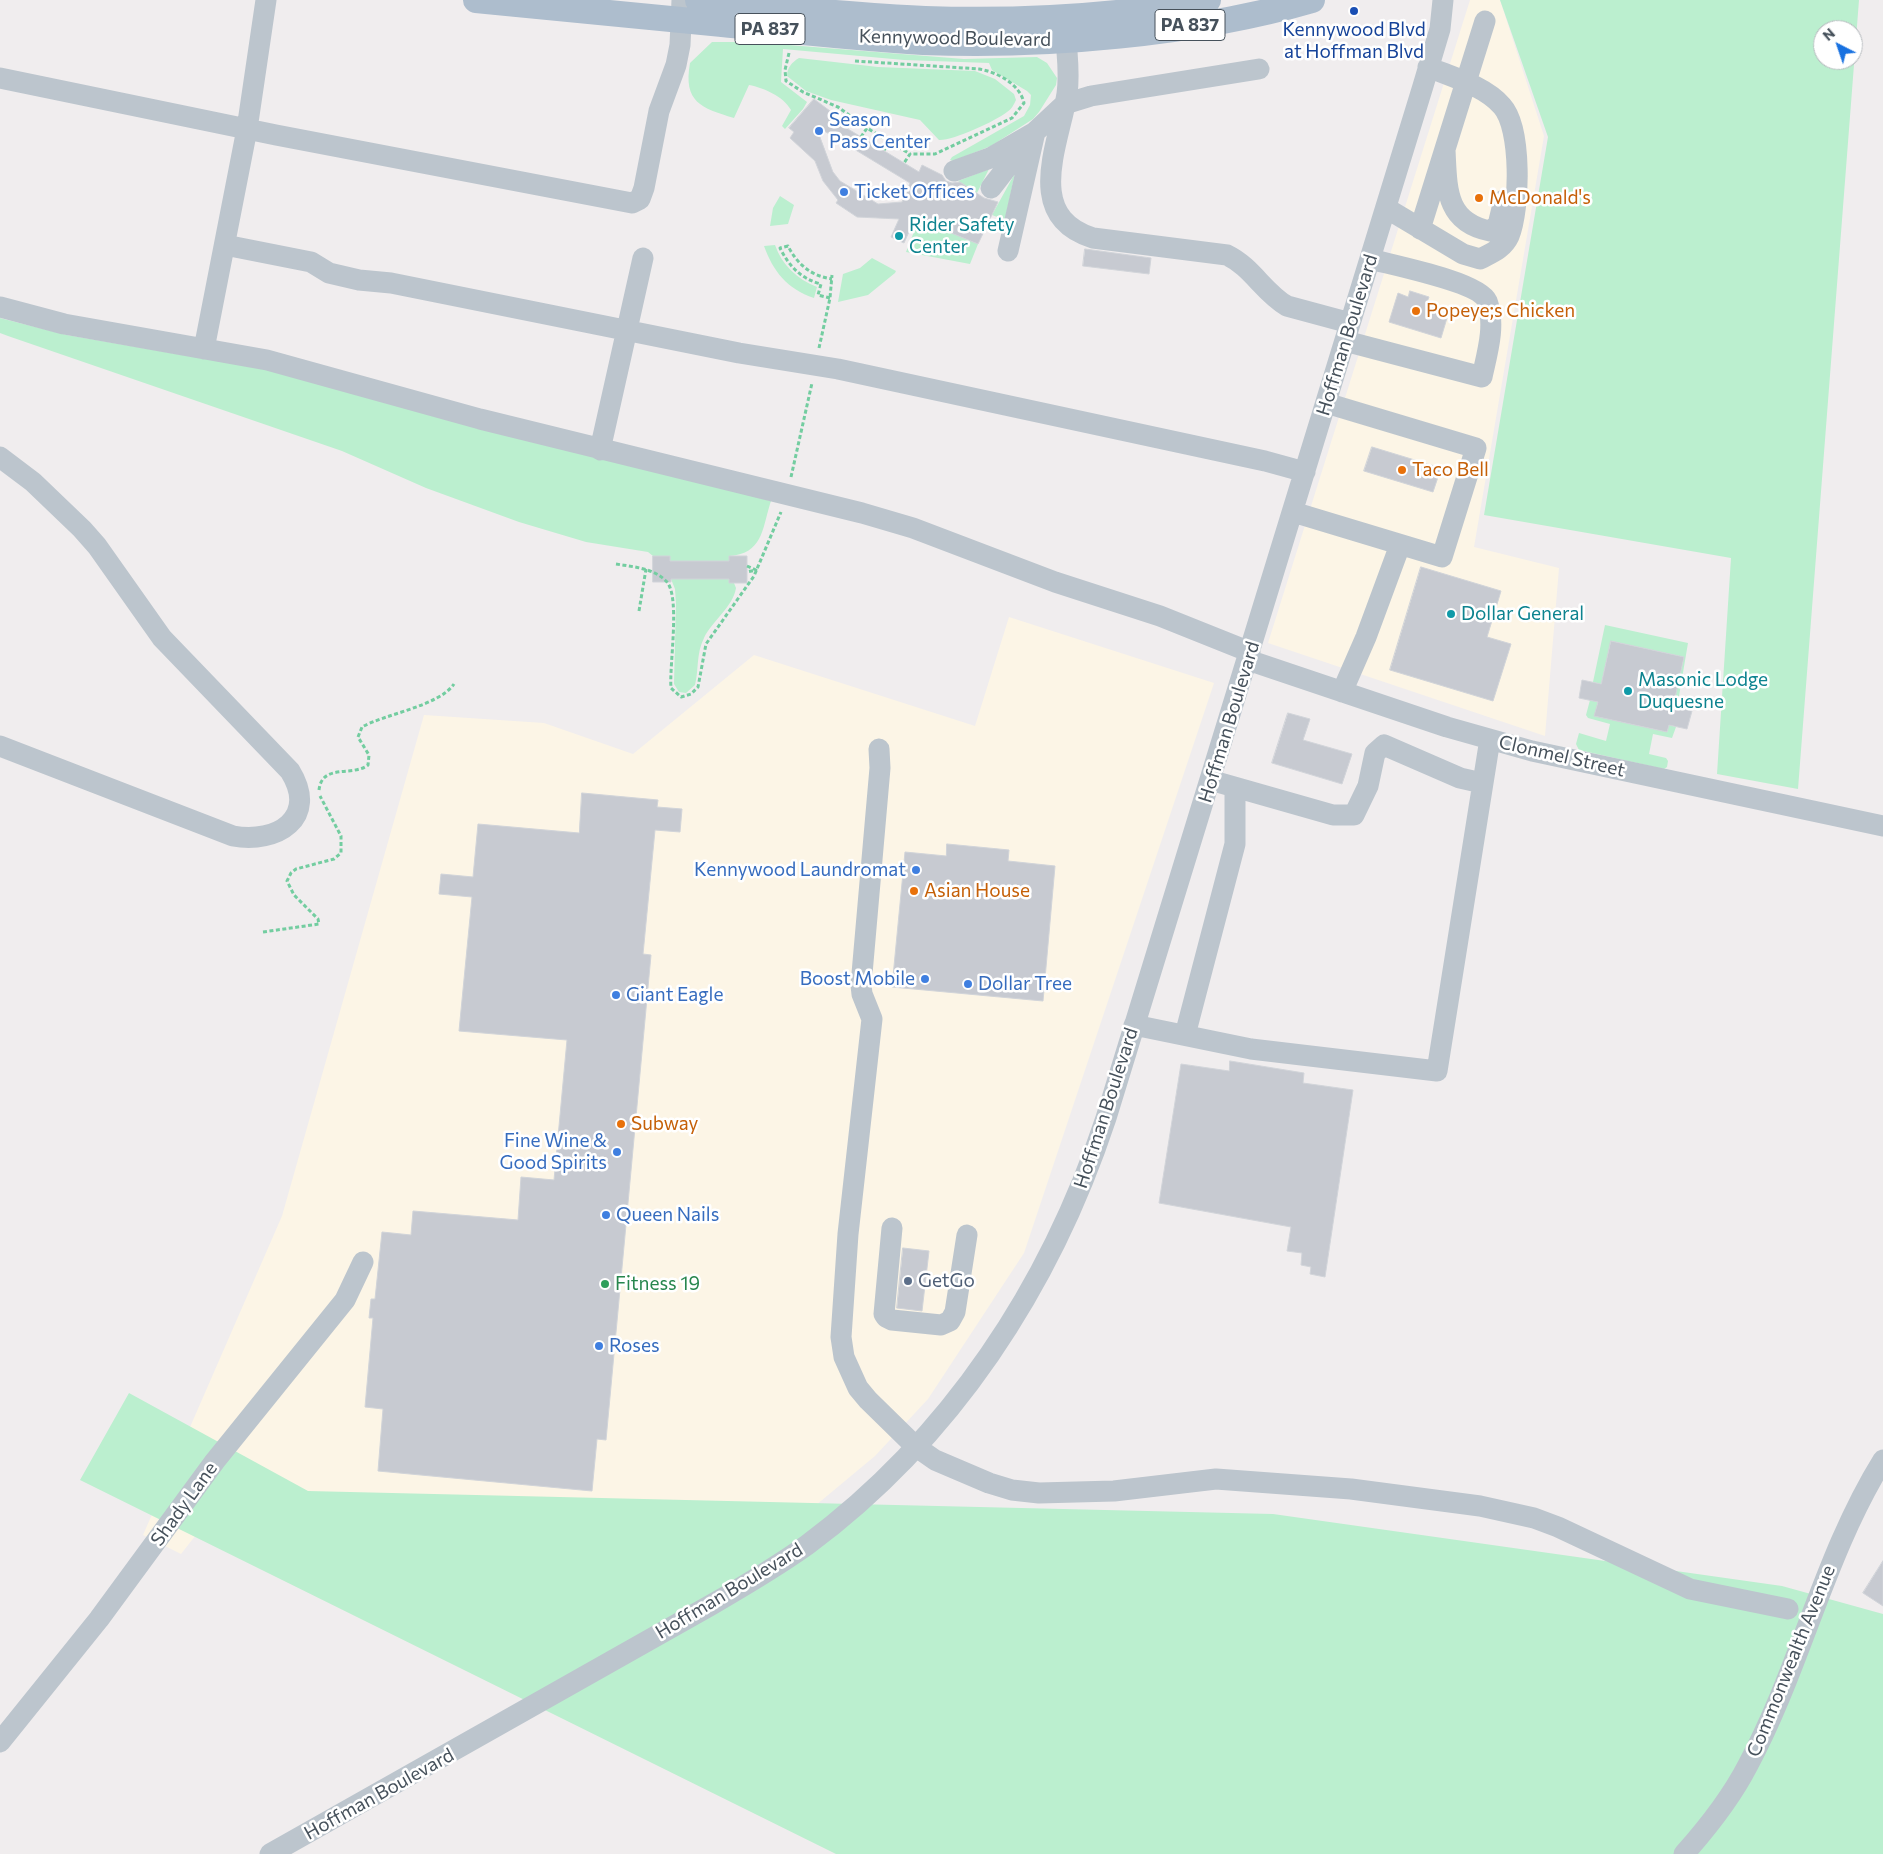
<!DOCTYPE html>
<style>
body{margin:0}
#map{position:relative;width:1883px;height:1854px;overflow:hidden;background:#f0edee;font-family:Commissioner,sans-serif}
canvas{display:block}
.north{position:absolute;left:1813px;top:20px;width:50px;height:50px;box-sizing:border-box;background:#fff;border:1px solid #b5b9bd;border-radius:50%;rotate:319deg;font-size:14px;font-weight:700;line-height:20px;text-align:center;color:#46515b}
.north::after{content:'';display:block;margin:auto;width:18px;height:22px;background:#1871e0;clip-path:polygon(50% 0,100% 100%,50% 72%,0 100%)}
</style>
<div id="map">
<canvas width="1883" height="1854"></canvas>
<div class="north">N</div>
</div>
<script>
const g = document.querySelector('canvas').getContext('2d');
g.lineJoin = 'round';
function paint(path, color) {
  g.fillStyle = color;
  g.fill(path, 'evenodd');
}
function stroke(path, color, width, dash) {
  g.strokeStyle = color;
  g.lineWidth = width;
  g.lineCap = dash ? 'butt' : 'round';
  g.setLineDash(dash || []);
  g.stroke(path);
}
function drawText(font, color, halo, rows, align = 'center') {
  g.font = font + ' Commissioner,sans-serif';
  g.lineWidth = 5;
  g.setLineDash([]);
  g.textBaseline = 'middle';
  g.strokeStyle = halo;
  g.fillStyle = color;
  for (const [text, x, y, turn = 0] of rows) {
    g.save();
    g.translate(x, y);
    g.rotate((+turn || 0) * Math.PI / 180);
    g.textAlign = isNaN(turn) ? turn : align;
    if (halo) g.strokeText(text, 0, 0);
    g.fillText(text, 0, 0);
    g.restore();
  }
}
const commercial = new Path2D(`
 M1470,0H1500L1544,136L1474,547L1559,568L1545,736L1268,643Z
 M1009,617L1214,683L1024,1253L928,1399L875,1456L774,1540L236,1484L181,1554L143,1535L282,1216L424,715L544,723L633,754L754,655L975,726Z`);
const green = new Path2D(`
 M1500,0H1859L1798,789L1717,774L1731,558L1484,515L1548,137ZM1823,30H1853V60H1823Z
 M712,42H751L964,59L1037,57L1047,63L1057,78L1056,85L1039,112L1033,119L991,146L953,161L950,160L952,157L1024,116L1030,105L1031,95L1027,91L992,70L989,63L904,60L783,49L781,82L807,102L803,109L785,129L782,126L791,110C783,96 764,88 749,85L734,118C701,108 683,102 690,63Z
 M799,58L878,67L975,71L995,79L1014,94L1016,100C1014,104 1012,109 1007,112C996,121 952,141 939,140L920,120L831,100L806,91L787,76C787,68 792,62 799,58Z
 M989,169L977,193L958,181Z
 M1015,173L1005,220L992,215Z
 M780,196L794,205L788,224L770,226L773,208Z
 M919,219L978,244L970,264L906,252Z
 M775,245C782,265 797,279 817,287L814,298C787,289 773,271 764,246Z
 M872,258L896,271L895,273L868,295L838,302L843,274L860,268Z
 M0,318L67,335L264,369L771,501L770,504C762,531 762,553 730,556L729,561H670V556H653L648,552L586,542L519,522L426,488L342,451L8,336L0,333Z
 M671,579H729V583H734L736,588C733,607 712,621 704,638C696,654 699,669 695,685L686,693L679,692L674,684L676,604L675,589Z
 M1605,625L1688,643L1677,708L1673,707L1684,657L1611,641L1601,684L1593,682Z
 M1590,700L1598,702L1595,716L1667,732L1669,725L1676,727L1672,738L1653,734L1649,754L1666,758L1668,761L1667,767L1664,769L1579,750L1576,744L1579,733L1606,741L1610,724L1588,718L1586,715Z
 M129,1393L308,1491L1273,1514L1782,1586L1883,1614V1854H836L80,1480Z`);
const building = new Path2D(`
 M814,99L850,126L848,129L919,172L922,165L942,175L946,181L952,183L960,182L984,198L998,202L978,244L915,218L904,243L891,237L899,219L857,217L836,203L838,200L823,181L815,161L790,138L794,132L789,128ZM816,126L910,183L902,202L878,204L840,181L833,172Z
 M1085,249L1151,258L1149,274L1083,266Z
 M1410,291L1429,297L1427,302L1441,307L1439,316L1447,318L1441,338L1389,322L1398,293L1408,297Z
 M1372,447L1441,468L1433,492L1364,471Z
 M653,556H670V561H729V556H747V583H729V579H671V582H653Z
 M1421,567L1501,591L1487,637L1511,644L1493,701L1390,670Z
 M1611,641L1684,657L1673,707L1692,711L1687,729L1669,725L1667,732L1594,716L1598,702L1579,698L1582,680L1601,684Z
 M1288,713L1310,719L1303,740L1352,754L1342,784L1272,763Z
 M582,793L658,800L657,807L682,809L680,832L655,830L643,954L651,955L606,1440L597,1439L592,1491L378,1471L383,1409L365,1407L373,1318H369L371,1299H375L382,1232L411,1235L413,1211L518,1220L521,1177L554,1180L567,1040L459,1031L472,897L439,894L441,874L473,877L478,824L579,833Z
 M947,844L1009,850L1008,861L1055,866L1043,1001L892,987L905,852L946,856Z
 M1230,1061L1304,1073L1303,1083L1353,1090L1325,1277L1310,1274L1311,1267L1301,1265L1302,1253L1287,1251L1291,1227L1159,1203L1181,1064L1229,1071Z
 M903,1248L929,1251L922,1311L897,1308Z
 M1883,1561V1606L1863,1593Z`);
const path = new Path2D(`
 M789,53L785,70L786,81L803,92L838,107L867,128
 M855,61L979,69C997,72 1020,84 1024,103L1012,118L935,154H910
 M861,137L867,128L890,142
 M884,150L890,142L910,154L904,163
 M830,298L818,295L821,284C801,279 789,266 780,248L788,246C797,264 811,276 832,279
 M819,348L830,298L832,275
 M791,477L812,383
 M616,564C634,567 653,568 666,581C681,595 669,665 671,688L681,697L691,694L698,687L706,644L754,576L781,512
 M747,566L756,570L747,572
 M639,611L646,569
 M319,790C322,763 353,777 368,765L369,755L358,737L362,727C385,714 439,706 454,684
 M263,932L319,924L318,919L294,895L287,881L291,873L296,869L334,859L341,853V836L320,796`);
const minor = new Path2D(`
 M1064,25C1067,47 1070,72 1067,94C1059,144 1023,216 1093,238L1227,255C1252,267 1264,293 1287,306L1350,323
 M0,78L276,135L632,203L640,199L644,188L659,111L676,65L680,45L682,0
 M1445,150C1447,188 1445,222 1490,231L1498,225L1504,200
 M954,171L990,158L1035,132L1065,104L1091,96L1259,69
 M991,188L1025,144
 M1386,208L1463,254L1480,259C1491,253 1503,249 1509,236C1520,209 1522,128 1502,106C1485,86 1452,77 1428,67
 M1420,229L1485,21
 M225,245L311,262L329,273L359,280L391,283L739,353L838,369L1265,461L1305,472
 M1008,251L1035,132
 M0,307L64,324L267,360L480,419L862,513L913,528L1055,582L1160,616L1250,652
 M1345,341L1482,377C1487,354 1496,325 1487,301C1479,282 1392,265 1370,259
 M204,349L247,129L266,0
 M600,450L643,258
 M0,457L33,482L82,529L97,546L162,638L290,771C319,818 277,844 233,836L0,746
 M1293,512L1442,557L1476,448L1326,403
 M1248,660L1447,727L1532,751L1883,826
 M1342,692L1366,637L1400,545
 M879,749L880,768L861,985L862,994L872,1019L848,1234L841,1337L844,1357L858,1388L868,1400L915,1446L935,1460L989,1483L1012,1490L1039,1493L1114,1491L1216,1479L1351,1489L1480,1506L1534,1518L1558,1527L1690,1589L1788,1609
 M1210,780L1333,815H1354L1368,786L1375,753L1384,745L1460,778L1482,783
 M1134,1025L1251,1049L1437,1071L1490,739
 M1185,1035L1235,844V788
 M892,1228L884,1314L886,1317L892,1320L941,1325L950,1321L955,1312L967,1235
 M0,1742L99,1619L215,1461L345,1300L363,1262
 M270,1854L711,1605C744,1586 776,1567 807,1545C951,1438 1050,1287 1106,1118L1423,86L1440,29L1443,0
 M1684,1854C1709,1826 1731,1798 1748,1765C1801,1666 1824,1555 1883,1460`);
const major = new Path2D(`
 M476,0C555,8 633,15 712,23C782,30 852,38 923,42C1045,47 1195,34 1312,0
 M698,0C773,7 849,16 925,19C1018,22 1116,17 1208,0`);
const markers = [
 [1354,11,5,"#1a4fb4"],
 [819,131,5,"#3f7fe0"],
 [844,192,5,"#3f7fe0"],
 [1479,198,5,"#e8710a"],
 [899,236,5,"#0f9aa8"],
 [1416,311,5,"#e8710a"],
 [1402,470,5,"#e8710a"],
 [1451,614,5,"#0f9aa8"],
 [1628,691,5,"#0f9aa8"],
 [916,870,5,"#3f7fe0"],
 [914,891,5,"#e8710a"],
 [925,979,5,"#3f7fe0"],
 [968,984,5,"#3f7fe0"],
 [616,995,5,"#3f7fe0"],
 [621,1124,5,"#e8710a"],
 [617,1152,5,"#3f7fe0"],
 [606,1215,5,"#3f7fe0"],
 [908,1281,5,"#5c6f8a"],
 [605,1284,5,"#2e9e5b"],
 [599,1346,5,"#3f7fe0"]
];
const shields = [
 [1190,25,70],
 [770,29,70]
];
const shieldNames = [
 ["PA 837",1190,25],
 ["PA 837",770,29]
];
const transitNames = [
 ["Kennywood Blvd",1354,30],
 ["at Hoffman Blvd",1354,52]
];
const streetNames = [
 ["Kennywood Boulevard",955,38,1],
 ["Hoffman Boulevard",1347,335,-73],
 ["Hoffman Boulevard",1229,722,-73],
 ["Clonmel Street",1562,756,13],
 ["Hoffman Boulevard",1106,1108,-72],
 ["Shady Lane",184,1504,-54],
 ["Hoffman Boulevard",729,1591,-31],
 ["Commonwealth Avenue",1791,1661,-68],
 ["Hoffman Boulevard",379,1794,-29]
];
const shopNames = [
 ["Season",829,120],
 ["Pass Center",829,142],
 ["Ticket Offices",854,192],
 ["Kennywood Laundromat",906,870,"right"],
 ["Boost Mobile",915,979,"right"],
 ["Dollar Tree",978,984],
 ["Giant Eagle",626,995],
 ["Fine Wine &",607,1141,"right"],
 ["Good Spirits",607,1163,"right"],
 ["Queen Nails",616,1215],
 ["Roses",609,1346]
];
const foodNames = [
 ["McDonald's",1489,198],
 ["Popeye;s Chicken",1426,311],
 ["Taco Bell",1412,470],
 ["Asian House",924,891],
 ["Subway",631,1124]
];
const cultureNames = [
 ["Rider Safety",909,225],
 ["Center",909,247],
 ["Dollar General",1461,614],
 ["Masonic Lodge",1638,680],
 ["Duquesne",1638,702]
];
const serviceNames = [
 ["GetGo",918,1281]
];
const leisureNames = [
 ["Fitness 19",615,1284]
];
paint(commercial, '#fcf5e6');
paint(green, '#bbefcf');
paint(building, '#c7cad1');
stroke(building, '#d1d4d9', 1);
stroke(path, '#73cda0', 3, [4, 2.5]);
stroke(minor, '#bcc5cd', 21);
stroke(major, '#adbdcd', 26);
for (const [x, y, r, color] of markers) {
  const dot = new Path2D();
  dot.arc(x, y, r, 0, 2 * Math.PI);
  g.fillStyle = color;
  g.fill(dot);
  stroke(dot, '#fff', 2);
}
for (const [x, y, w] of shields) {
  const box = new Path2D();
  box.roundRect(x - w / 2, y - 15.5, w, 31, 4);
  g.fillStyle = '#fff';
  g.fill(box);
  stroke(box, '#46515b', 1);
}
drawText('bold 18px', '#46515b', null, shieldNames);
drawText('19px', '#164399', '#fff', transitNames);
drawText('19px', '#46515b', '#fff', streetNames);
drawText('19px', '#366cbe', '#fff', shopNames, 'left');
drawText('19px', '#c56008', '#fff', foodNames, 'left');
drawText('19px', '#0d838f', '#fff', cultureNames, 'left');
drawText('19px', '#4e5e75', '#fff', serviceNames, 'left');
drawText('19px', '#27864d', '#fff', leisureNames, 'left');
</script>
